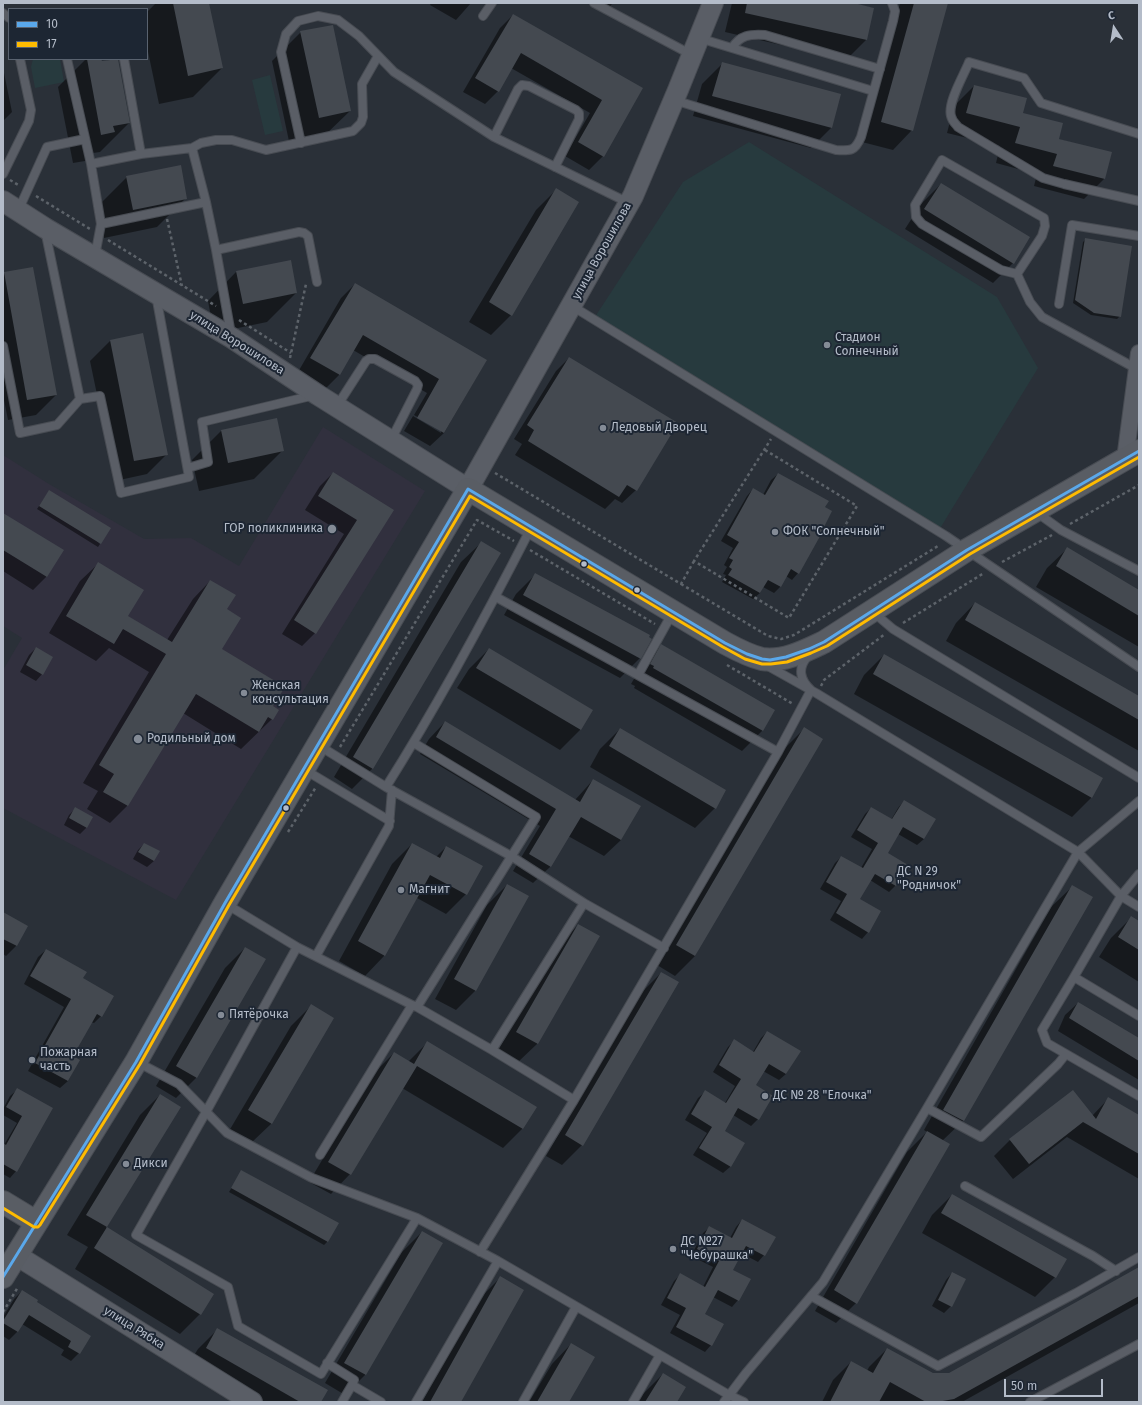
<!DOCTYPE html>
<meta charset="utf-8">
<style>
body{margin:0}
#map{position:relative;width:1142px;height:1405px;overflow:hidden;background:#2a3038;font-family:"Fira Sans",sans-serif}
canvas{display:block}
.frame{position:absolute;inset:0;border:4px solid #b4bcc9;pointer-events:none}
.legend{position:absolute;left:8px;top:8px;width:140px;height:52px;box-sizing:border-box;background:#1d2633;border:1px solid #59626f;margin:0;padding:5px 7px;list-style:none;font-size:12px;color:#b4bcc9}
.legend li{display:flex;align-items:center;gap:8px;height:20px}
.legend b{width:20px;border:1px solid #59626f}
.north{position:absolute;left:1094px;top:8px;width:40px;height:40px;-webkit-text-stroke:3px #1d2633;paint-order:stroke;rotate:348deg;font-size:11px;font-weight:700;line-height:16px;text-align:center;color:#b4bcc9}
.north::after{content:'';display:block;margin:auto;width:14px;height:18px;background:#b4bcc9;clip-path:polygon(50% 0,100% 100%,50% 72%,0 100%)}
.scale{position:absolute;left:1004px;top:1379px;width:99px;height:18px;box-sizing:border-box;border:2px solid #b4bcc9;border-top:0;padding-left:5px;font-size:12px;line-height:14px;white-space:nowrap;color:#b4bcc9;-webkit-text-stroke:3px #1d2633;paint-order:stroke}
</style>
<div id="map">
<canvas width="1142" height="1405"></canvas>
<div class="frame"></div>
<ul class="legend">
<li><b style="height:5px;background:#5aa8eb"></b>10</li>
<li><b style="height:5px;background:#fb0"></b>17</li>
</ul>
<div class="north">С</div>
<div class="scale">50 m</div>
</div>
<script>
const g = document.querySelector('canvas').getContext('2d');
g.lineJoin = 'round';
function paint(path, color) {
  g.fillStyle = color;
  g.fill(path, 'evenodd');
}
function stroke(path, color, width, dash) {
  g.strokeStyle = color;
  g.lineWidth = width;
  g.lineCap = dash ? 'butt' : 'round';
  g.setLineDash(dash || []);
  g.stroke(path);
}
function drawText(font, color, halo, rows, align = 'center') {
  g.font = font + ' "Fira Sans",sans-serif';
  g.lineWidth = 4;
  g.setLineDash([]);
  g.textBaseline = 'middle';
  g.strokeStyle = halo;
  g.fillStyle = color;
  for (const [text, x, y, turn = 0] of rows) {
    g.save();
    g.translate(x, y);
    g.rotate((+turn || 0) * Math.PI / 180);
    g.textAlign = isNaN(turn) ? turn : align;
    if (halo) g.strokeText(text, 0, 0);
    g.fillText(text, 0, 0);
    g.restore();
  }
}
const medical = new Path2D(`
 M323,427L425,491L176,900L3,808V670L22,638L3,626V455L49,484L144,539L191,538L239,566Z`);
const green = new Path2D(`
 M33,59H60L64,82L35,88L31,67Z
 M270,75L283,131L265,135L252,80Z
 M749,142L997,297L1038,368L936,535L591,323L683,182Z`);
const shadow = new Path2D(`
 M156,3H208L222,68L193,97L159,104L147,47V12Z
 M431,3H471L456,20L430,5Z
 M602,3H613L609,7Z
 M732,3H850L873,8L866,40L846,60L725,32Z
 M900,3H947L912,130L893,150L862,142Z
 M513,15L642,89L603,156L589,170L565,156L590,113L511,68L498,91L485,104L463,92L500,28Z
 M301,32L350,111L321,139L290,146L272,61Z
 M86,59H100L101,62L117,59L129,123L100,152L93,153L85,161L73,163L58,87Z
 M722,64L840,95L831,128L811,148L693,116L702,84Z
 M3,68L12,112L3,121Z
 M974,86L1022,114L1058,139L1111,153L1104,179L1084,199L1034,186L1037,174L996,163L1000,146L947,133L954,106Z
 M127,177L186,198L157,227L104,238L98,206Z
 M941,184L1013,263L993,283L905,229L921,204Z
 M556,190L511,315L491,335L469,322L536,210Z
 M1086,239L1120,316L1117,319L1091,315L1073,303L1083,242Z
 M236,272L296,293L267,322L214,333L208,301Z
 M4,273L56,395L36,415L8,420L3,395V274Z
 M355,284L486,361L444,433L430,446L404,431L413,416L441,433V430L414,415L427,393L353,350L339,375L326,388L298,372L341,298Z
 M142,334L167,454L147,474L115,481L90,361L110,341Z
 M569,358L636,490L622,503L615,499L605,509L515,455L522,444L514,439L556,371Z
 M276,419L283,450L254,479L199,491L192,460L221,431Z
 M333,473L392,510L315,633L302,646L282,634L344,534L305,510L320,486Z
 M778,474L824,507L821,529L798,573L792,580L786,576L780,587L774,593L763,587L760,593L753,599L722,582L726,575L723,574L727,567L724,565L733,548L721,541L747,496L753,489L763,495L771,480Z
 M49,491L100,544L98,547L37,509Z
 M3,515L47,576L33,590L3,571Z
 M481,543L500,554L372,769L352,789L334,777L461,562Z
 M1067,549L1139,591V647L1036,587L1047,568Z
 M98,564L127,616L167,640L193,599L210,581L226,610L221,650L272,706V719L241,749L183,713L127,806L110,823L87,809L98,791L83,783L149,672L109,648L96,661L49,633L80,581Z
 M536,574L640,658L620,678L504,615L516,594Z
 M975,603L1139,697V751L946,641L956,623Z
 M662,645L774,711L762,731L742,751L634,688L635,686L631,684L642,665Z
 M36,648L42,674L36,681L20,672L29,655Z
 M489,649L592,710L580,730L560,750L457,688L469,669Z
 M884,655L1092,797L1072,817L854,694L864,675Z
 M445,722L575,800L593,780L621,840L604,856L568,836L550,867L533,883L513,871L540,826L420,754L429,739Z
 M620,729L715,808L695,828L590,767L600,749Z
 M804,729L695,956L675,976L657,965L784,749Z
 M904,801L924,839L917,845L898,834L886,853L896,885L889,892L870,880L859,899L868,932L862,939L830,920L841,901L820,889L835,863L841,857L861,868L872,849L851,837L865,814L871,808L891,820L898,808Z
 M76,808L87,827L80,834L64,825L69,815Z
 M144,844L154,861L147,867L133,859L138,850Z
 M412,844L436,857L446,847L466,894L446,914L417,898L384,956L365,976L339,961L392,864Z
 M507,885L476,990L456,1010L435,999L487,905Z
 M1072,887L1091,898L963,1121L942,1141L856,1303L836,1323L815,1311L907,1152L927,1132L924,1130L1052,906Z
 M3,913L27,926L16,946L6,956L3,954Z
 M1131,918L1139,922V982L1099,957L1111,938Z
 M578,925L599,937L537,1044L517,1063L497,1052L559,945Z
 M245,948L264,959L196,1078L176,1098L156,1086L225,968Z
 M46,950L81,979L101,1016L94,1023L91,1022L72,1057L79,1060L68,1081L60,1088L28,1071L64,1007L24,984L38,957Z
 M661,973L582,1145L562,1165L546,1156L641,993Z
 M1078,1003L1139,1039V1080L1058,1031L1065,1015Z
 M311,1006L333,1018L271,1124L251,1143L229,1131L291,1026Z
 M767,1032L799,1051L786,1074L779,1080L763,1071L755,1086L758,1119L751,1126L733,1115L723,1131L744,1144L730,1167L723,1173L693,1155L707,1133L685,1120L698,1098L705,1092L725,1103L735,1086L713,1072L728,1047L734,1041L753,1052L761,1038Z
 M427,1043L523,1128L503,1148L402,1088L350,1174L331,1194L309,1182L374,1073L394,1053L408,1062Z
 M17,1090L51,1109L16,1171L10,1178L3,1174V1144L4,1145L17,1123L3,1115V1109L10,1096Z
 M160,1095L180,1107L106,1228L213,1294L200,1314L180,1334L75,1269L88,1247L67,1235L140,1115Z
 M1109,1098L1139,1116V1179L1067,1137L1013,1179L994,1156L1010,1140L1092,1116Z
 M242,1171L337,1224L327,1242L324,1245L229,1192Z
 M952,1195L1055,1277L1035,1297L922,1233L932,1215Z
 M742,1220L764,1255L758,1262L741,1253L731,1270L738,1300L732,1307L713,1297L704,1314L711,1345L705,1352L670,1333L680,1315L661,1305L674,1281L680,1275L703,1287L713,1267L691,1256L703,1233L710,1227L730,1238L736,1227Z
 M422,1232L442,1244L365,1375L345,1395L325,1383L402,1252Z
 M1139,1268V1303L962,1402H822L833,1380L851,1362L867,1371L869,1367L887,1349L932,1374H949Z
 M952,1273L965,1280L951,1306L944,1313L932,1306L946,1280Z
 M500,1278L460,1402H422L481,1297Z
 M22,1291L35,1303L90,1336L79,1353L71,1361L61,1355L64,1350L22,1324L17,1332L9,1340L3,1336V1317L14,1299Z
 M218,1329L320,1402H245L186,1368L198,1349Z
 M571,1344L568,1402H529L552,1364Z
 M663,1374L676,1402H638L643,1394Z`);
const building = new Path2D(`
 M173,3H209L223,68L188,76Z
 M747,3H854L874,8L867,40L745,13Z
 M914,3H948L913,131L881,122Z
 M513,14L643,88L604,157L578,142L602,100L521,53L499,92L475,78Z
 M333,25L351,111L319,118L300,31Z
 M87,59H101L102,61L118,59L130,123L113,126L115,132L101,135Z
 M722,62L841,94L832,128L712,96Z
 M974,85L1027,98L1023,113L1063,123L1059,139L1112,152L1105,179L1053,166L1057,154L1015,143L1020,127L966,113Z
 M181,165L187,199L133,210L126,176Z
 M941,183L1030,237L1014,264L924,209Z
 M556,188L579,202L512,316L489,302Z
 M1085,238L1132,246L1121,317L1094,313L1075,300Z
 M291,260L297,293L243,304L236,271Z
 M33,267L57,395L27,400L4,272Z
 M355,283L487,360L444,433L417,418L439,379L363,335L340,375L310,358Z
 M143,333L168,455L134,461L110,340Z
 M569,357L678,423L637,491L627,485L619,497L528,441L534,430L527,425Z
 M277,418L284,451L228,463L221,430Z
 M333,472L394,510L316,634L294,620L357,520L318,496Z
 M778,473L829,501L825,507L832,511L823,529H824L799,574L791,569L781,587L768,580L760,593L728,575L732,569L729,567L733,560L729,558L739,542L727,535L753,488L765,495Z
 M49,490L111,528L101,544L39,506Z
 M3,513L64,550L47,577L3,550Z
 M481,541L501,553L373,769L353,757Z
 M1067,547L1139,590V616L1056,566Z
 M98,562L144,590L128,616L172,642L210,580L236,595L227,609L241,618L222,649L285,687L273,706L279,710L273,720L268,717L259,732L196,694L128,806L103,792L114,774L99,765L166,654L123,629L114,644L66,616Z
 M535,573L650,635L649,637L652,639L641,659L523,595Z
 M975,602L1139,696V720L965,620Z
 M661,644L775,710L763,731L653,668L654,666L650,664Z
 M36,647L53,657L43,675L26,665Z
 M489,648L593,710L581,730L476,668Z
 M884,654L1103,778L1092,798L873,674Z
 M445,721L580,802L593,779L641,806L621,840L581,817L551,867L529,854L556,809L436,737Z
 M804,727L823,739L695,956L676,945Z
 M620,728L726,790L716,809L609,746Z
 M904,800L936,819L924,839L903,827L888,853L908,865L896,886L875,874L860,899L881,911L869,933L836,913L847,894L826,882L841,856L863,868L878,843L857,830L871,807L892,819Z
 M75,807L93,817L87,828L69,818Z
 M144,843L160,851L154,861L138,852Z
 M412,843L440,858L446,846L483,866L467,895L430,875L385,956L358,941Z
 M507,884L529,896L476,991L454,979Z
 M1072,885L1093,897L964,1121L943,1110Z
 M3,912L28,926L17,946L3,939Z
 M1131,916L1139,921V950L1118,937Z
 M578,924L600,936L538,1044L516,1032Z
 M245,947L266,959L197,1078L176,1066Z
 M46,949L87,972L83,978L114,996L102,1017L97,1014L73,1056L80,1060L68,1081L35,1063L71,999L30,976Z
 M661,972L679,982L583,1146L565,1135Z
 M1078,1002L1139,1038V1061L1069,1018Z
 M311,1004L334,1018L272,1124L248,1110Z
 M767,1031L801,1051L786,1074L769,1064L756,1085L773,1096L759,1120L738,1108L725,1131L745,1143L731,1167L699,1148L712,1127L691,1114L705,1090L726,1103L741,1079L719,1065L734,1039L754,1052Z
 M427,1041L537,1107L523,1129L417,1066L351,1175L328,1162L394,1052L414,1064Z
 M17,1088L53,1108L17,1172L3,1164V1143L6,1145L22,1116L6,1107Z
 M1073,1090L1096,1119L1108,1097L1139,1115V1154L1083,1122L1029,1164L1009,1139Z
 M160,1094L181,1107L107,1227L86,1215Z
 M927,1131L950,1144L857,1304L834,1290Z
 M241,1170L339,1223L328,1242L231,1188Z
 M952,1194L1067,1259L1056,1278L941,1213Z
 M742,1219L776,1237L765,1256L746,1246L733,1270L751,1279L739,1301L718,1290L705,1314L724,1324L712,1346L676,1327L686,1308L667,1298L680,1273L705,1287L719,1261L697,1249L709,1226L732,1238Z
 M107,1227L214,1294L201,1315L94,1248Z
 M422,1231L443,1243L366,1375L344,1363Z
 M1139,1267V1296L954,1399L937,1402H926L890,1382L879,1402H830L851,1361L873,1373L887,1348L933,1373H949Z
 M952,1272L966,1279L952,1307L938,1300Z
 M500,1276L524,1290L461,1402H430Z
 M22,1290L38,1300L37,1302L91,1336L80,1354L68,1347L71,1341L29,1315L18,1332L3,1323V1321Z
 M217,1328L328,1390L321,1402H300L206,1348Z
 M571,1343L595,1357L569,1402H537Z
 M663,1373L686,1387L677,1402H645Z`);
const path = new Path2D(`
 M10,180L20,186
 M36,196L90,229
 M167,219L182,286
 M108,240L216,306
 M239,320L291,353
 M290,358L306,284H307
 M765,450L857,506L789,618L694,561L771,439
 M495,473L681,584L694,561
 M1070,524L1139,485
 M530,550L655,624
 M1002,562L1052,535
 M681,584L768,636L781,639L794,635L938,546
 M903,623L984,573
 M727,665L793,704
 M821,686L824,680L885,634
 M340,747L477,520L514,541
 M288,832L316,787
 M3,1312L18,1287`);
const service = new Path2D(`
 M594,3L692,55
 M3,13L9,18
 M483,16L492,3
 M699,38L873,91
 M732,48C740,35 750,34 765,35L880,69
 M67,59L91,164
 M124,59L141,154
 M674,100L836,150C851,151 855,151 861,137L893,21L895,11L892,3
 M1139,134L1041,103L1024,78L969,62C964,75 947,103 951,116C952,121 955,123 958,127L1043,178L1064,184L1139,201
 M494,137L518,89L522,85L529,86L576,110L579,113V119L555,167
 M301,143L281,52L286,34L298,21L318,16L338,20L359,36L394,72L494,137L629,203
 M192,148L201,143L216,140H232L266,150L353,131L361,123L363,117L362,84L378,56
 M3,174L29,121L31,110L20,59
 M206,202L216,250L231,334
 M18,211L47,147L85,139
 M216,250L299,232L304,233L308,236L317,282
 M95,256L101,224L206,202L192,148L141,154L91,164L101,224
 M1017,274L1042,236L1045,226L1044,218L942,160L915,205L916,217L922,224L1001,270L1017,274L1030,302L1042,317L1137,369
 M1059,304L1072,225L1139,236
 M572,306L946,536L1139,667
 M3,346L20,433L57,425L80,399L45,230
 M80,399L100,396L121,493L189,477L156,295
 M337,406L366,361L369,359H375L415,381L418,385L417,389L391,440
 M188,468L208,462L202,422L315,395
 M1036,512L1061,530L1139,571
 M496,597L778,752
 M873,612L893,629L1139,778
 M766,665L816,693L1078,852L1139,801
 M638,675L673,612
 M318,745L386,787L511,856L584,903L664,948
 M305,770L390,821
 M386,787C439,703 486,616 531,528
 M1139,874L1121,896L1074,977L1139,1016
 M226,904L297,947L412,1005
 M297,947L206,1112L136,1235L228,1287L238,1326L321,1374L417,1218
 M316,956L389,826L392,790
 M1074,977L1042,1030L1047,1043L1139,1096
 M417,1007L492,1050L584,903
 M492,1050L574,1100
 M137,1062L179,1084L227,1133L312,1178L417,1218L498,1261L729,1395L744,1402
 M927,1108L981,1137L1058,1064L1066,1054
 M320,1155L412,1005L417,1007L536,817L414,743
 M965,1186L1093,1256L1116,1271
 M480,1252L574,1100L778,752L811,690C800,680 797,668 808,656
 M811,1296L938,1366L1076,1293L1139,1257
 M327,1363L354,1380L352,1385
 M342,1402L352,1385L381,1402
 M416,1402L498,1261
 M523,1402L576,1307
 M633,1402L660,1355
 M724,1402L746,1373L823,1282L927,1108L1078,852L1121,896L1139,907
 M1030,1402L1139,1344`);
const minor = new Path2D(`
 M1125,459L1139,353`);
const tertiary = new Path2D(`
 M3,201L45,228L232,338L318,395L468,489L633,196L678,90L713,3
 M16,1255L252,1402`);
const secondary = new Path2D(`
 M3,1202L36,1222
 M3,1277L136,1062L225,903L468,489L725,643C736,649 749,656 762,659C784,662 805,651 824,642L967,550L1139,451`);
const bus1 = new Path2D(`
 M3,1277L136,1062L225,903L468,489L725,643L747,654L762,659L770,660L786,657L809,649L824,642L967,550L1139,451`);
const bus2 = new Path2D(`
 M3,1208L34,1227H38L40,1225L140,1064L229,905L470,496L723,647L745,659L762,664H771L787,662L811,653L827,646L970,554L1139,457`);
const markers = [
 [827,345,4,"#848b96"],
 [603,428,4,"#848b96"],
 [332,529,5,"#848b96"],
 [775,532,4,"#848b96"],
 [584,564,3.5,"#b4bcc9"],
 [637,590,3.5,"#b4bcc9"],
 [244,693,4,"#848b96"],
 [138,739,5,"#848b96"],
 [286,808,3.5,"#b4bcc9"],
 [889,879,4,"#848b96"],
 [401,890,4,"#848b96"],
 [221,1015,4,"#848b96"],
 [32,1060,4,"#848b96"],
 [765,1096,4,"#848b96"],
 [126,1164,4,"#848b96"],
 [673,1249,4,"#848b96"]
];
const streetNames = [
 ["улица Ворошилова",602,251,-61],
 ["улица Ворошилова",237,343,32],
 ["улица Рябка",134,1328,32]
];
const poiNames = [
 ["Стадион",835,338],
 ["Солнечный",835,352],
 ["Ледовый Дворец",611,428],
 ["ГОР поликлиника",323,529,"right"],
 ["ФОК \"Солнечный\"",783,532],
 ["Женская",252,686],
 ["консультация",252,700],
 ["Родильный дом",147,739],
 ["ДС N 29",897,872],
 ["\"Родничок\"",897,886],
 ["Магнит",409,890],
 ["Пятёрочка",229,1015],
 ["Пожарная",40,1053],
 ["часть",40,1067],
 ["ДС № 28 \"Елочка\"",773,1096],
 ["Дикси",134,1164],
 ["ДС №27",681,1242],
 ["\"Чебурашка\"",681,1256]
];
paint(medical, '#31303e');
paint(green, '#273a3e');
paint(shadow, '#0007');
paint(building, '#444950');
stroke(service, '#484c53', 10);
stroke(minor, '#484c53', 18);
stroke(tertiary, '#484c53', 22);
stroke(secondary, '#484c53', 24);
stroke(path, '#5d636a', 2.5, [3, 3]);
stroke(service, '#5a5e66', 8);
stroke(minor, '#5a5e66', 16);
stroke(tertiary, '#5a5e66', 20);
stroke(secondary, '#595d64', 22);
stroke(bus1, '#5aa8eb', 3);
stroke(bus2, '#fb0', 3);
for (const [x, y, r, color] of markers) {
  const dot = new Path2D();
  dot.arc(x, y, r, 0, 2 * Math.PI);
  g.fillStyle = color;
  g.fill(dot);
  stroke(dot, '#1d2633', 1.5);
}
drawText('12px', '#b4bcc9', '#1d2633', streetNames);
drawText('12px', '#b4bcc9', '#1d2633', poiNames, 'left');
</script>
